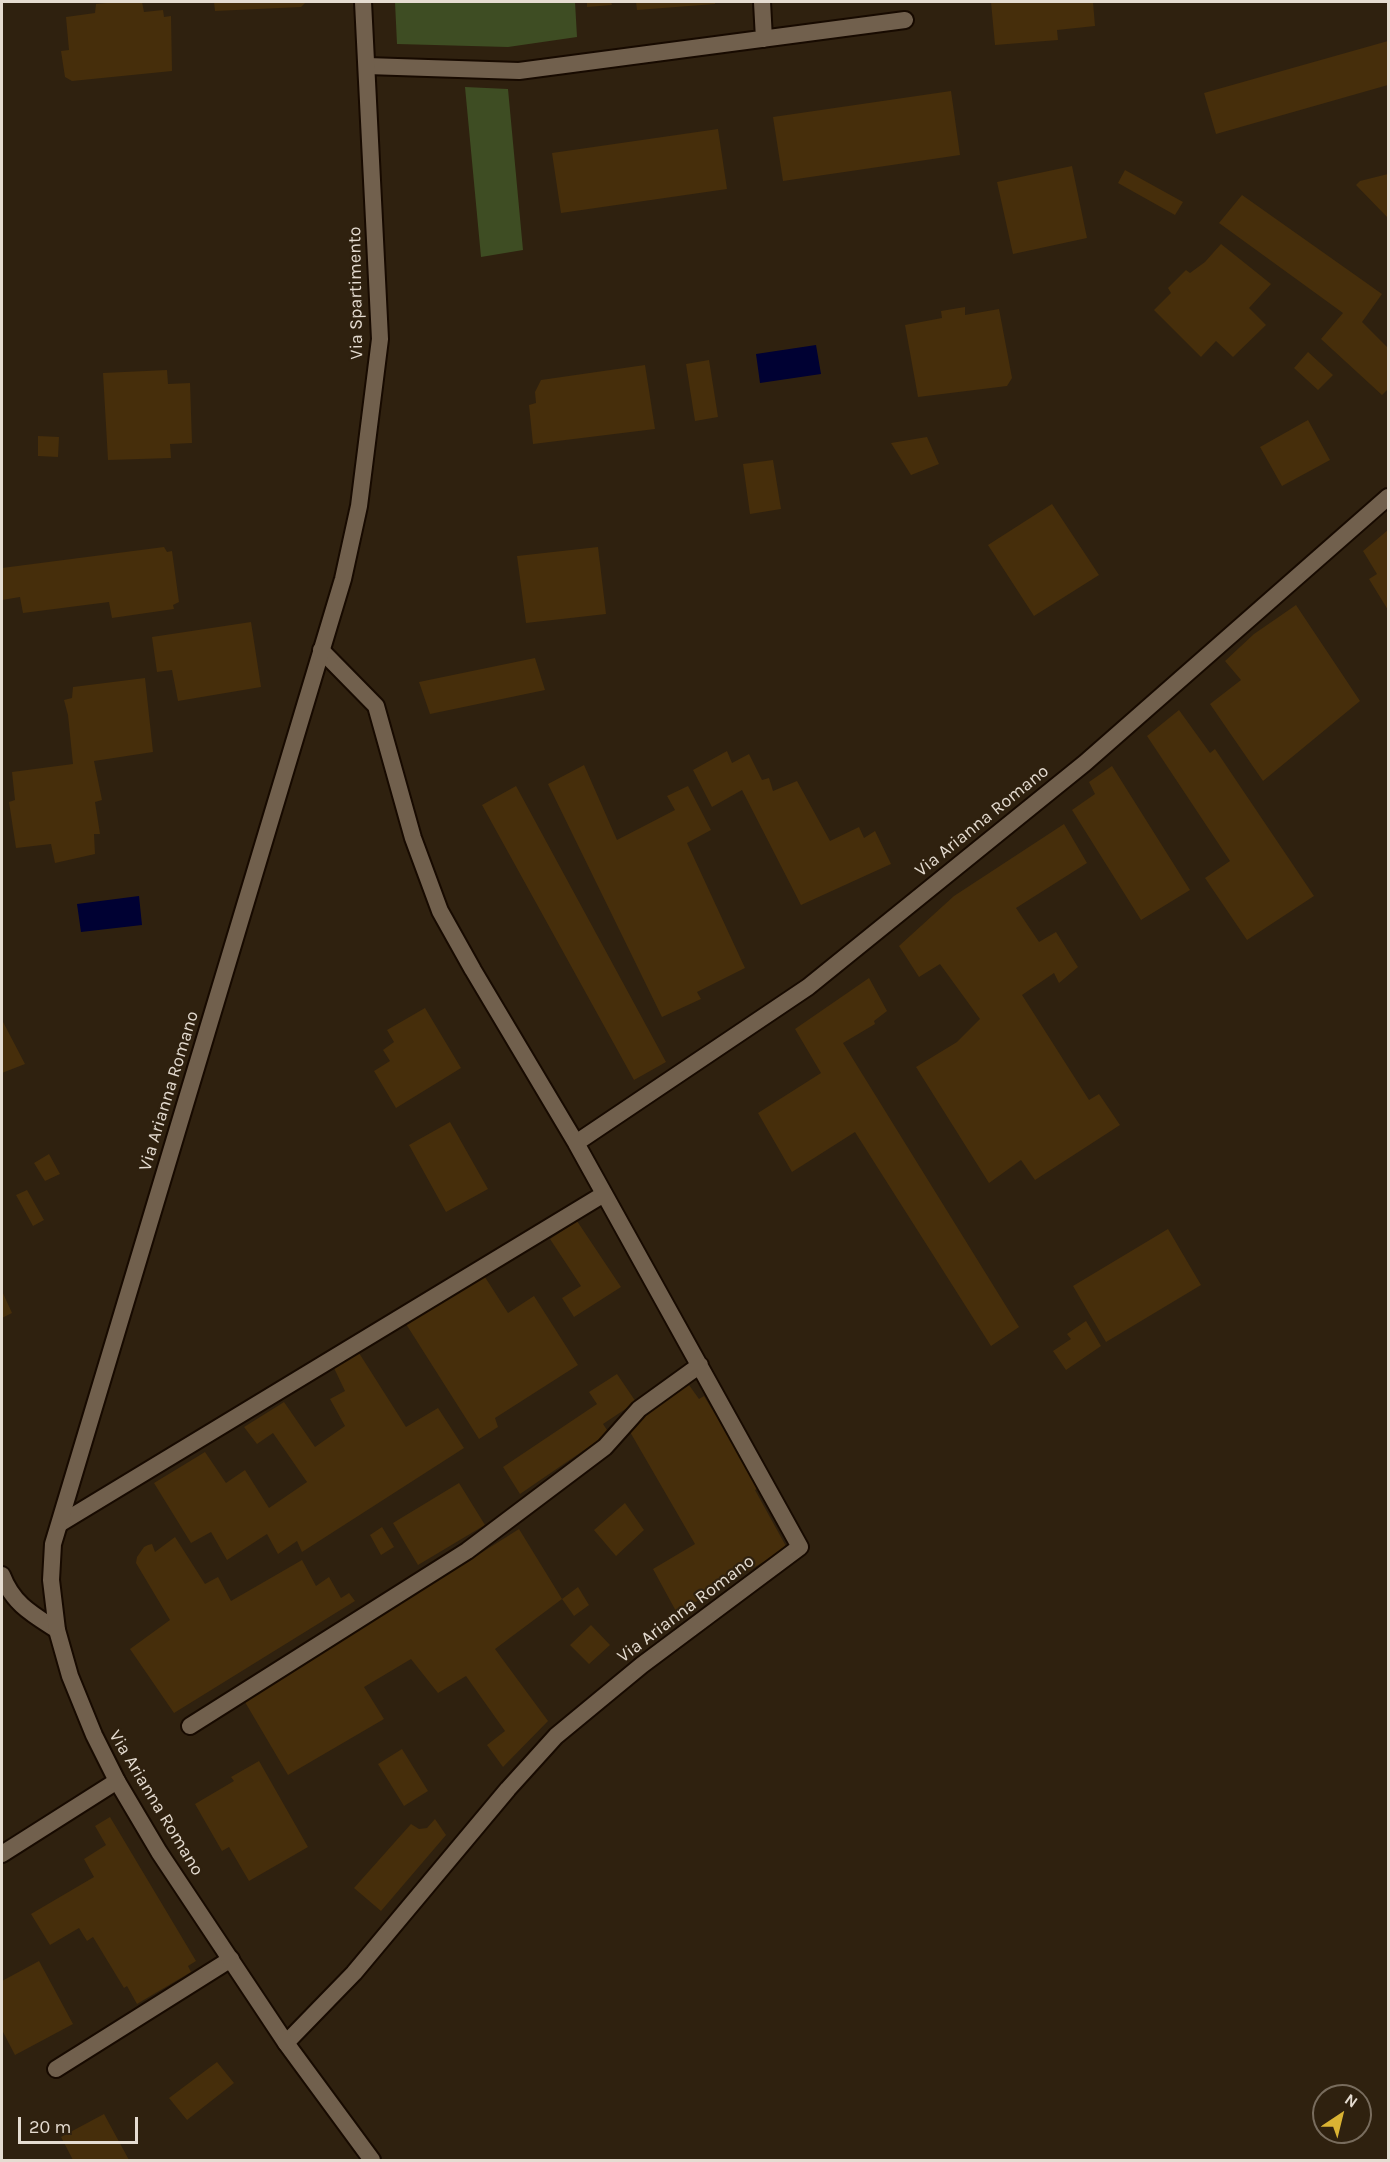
<!DOCTYPE html>
<style>
body{margin:0}
#map{position:relative;width:1390px;height:2162px;overflow:hidden;background:#2f210f;font-family:Karla,sans-serif}
canvas{display:block}
.frame{position:absolute;inset:0;border:3px solid #e5dcd1;pointer-events:none}
.north{position:absolute;left:1312px;top:2084px;width:60px;height:60px;box-sizing:border-box;background:#2f210f;border:2px solid #786c5d;border-radius:50%;rotate:35deg;font-size:16px;font-weight:700;line-height:24px;text-align:center;color:#e5dcd1}
.north::after{content:'';display:block;margin:auto;width:21px;height:27px;background:#dab333;clip-path:polygon(50% 0,100% 100%,50% 72%,0 100%)}
.scale{position:absolute;left:18px;top:2117px;width:120px;height:27px;box-sizing:border-box;border:3px solid #e5dcd1;border-top:0;padding-left:8px;font-size:18px;line-height:21px;white-space:nowrap;color:#e5dcd1;-webkit-text-stroke:4px #2f210f;paint-order:stroke}
</style>
<div id="map">
<canvas width="1390" height="2162"></canvas>
<div class="frame"></div>
<div class="north">N</div>
<div class="scale">20 m</div>
</div>
<script>
const g = document.querySelector('canvas').getContext('2d');
g.lineJoin = 'round';
function paint(path, color) {
  g.fillStyle = color;
  g.fill(path, 'evenodd');
}
function stroke(path, color, width, dash) {
  g.strokeStyle = color;
  g.lineWidth = width;
  g.lineCap = dash ? 'butt' : 'round';
  g.setLineDash(dash || []);
  g.stroke(path);
}
function drawText(font, color, halo, rows, align = 'center') {
  g.font = font + ' Karla,sans-serif';
  g.lineWidth = 4.5;
  g.setLineDash([]);
  g.textBaseline = 'middle';
  g.strokeStyle = halo;
  g.fillStyle = color;
  for (const [text, x, y, turn = 0] of rows) {
    g.save();
    g.translate(x, y);
    g.rotate((+turn || 0) * Math.PI / 180);
    g.textAlign = isNaN(turn) ? turn : align;
    if (halo) g.strokeText(text, 0, 0);
    g.fillText(text, 0, 0);
    g.restore();
  }
}
const green = new Path2D(`
 M395,2H575L577,37L508,47L397,44Z
 M465,87L508,89L523,250L481,257Z`);
const water = new Path2D(`
 M816,345L821,374L760,383L756,354Z
 M139,896L142,925L81,932L77,904Z`);
const building = new Path2D(`
 M117,2H142L144,12L163,10L164,17L171,16L172,71L72,81L65,77L61,51L69,50L66,17L95,13L96,4Z
 M214,2H306L301,7L215,11Z
 M587,2H611L612,5L587,7Z
 M636,2H715V4L637,10Z
 M991,2H1093L1095,26L1057,30L1058,40L995,45Z
 M1388,41V85L1216,134L1204,93Z
 M951,91L960,155L783,181L773,117Z
 M718,129L727,189L561,213L552,153Z
 M1072,166L1087,238L1013,254L997,182Z
 M1125,170L1183,202L1175,215L1118,183Z
 M1388,174V218L1356,185L1360,181Z
 M1242,195L1382,294L1362,322L1388,348V389L1382,395L1321,339L1343,313L1219,223Z
 M1221,244L1271,284L1249,308L1266,325L1233,357L1216,341L1201,357L1154,310L1171,293L1168,288L1186,270L1190,273L1205,262Z
 M965,307V315L999,309L1012,378L1007,386L918,397L905,325L942,318L941,311Z
 M1308,352L1333,375L1318,390L1294,368Z
 M709,360L718,417L695,421L686,364Z
 M645,365L655,429L533,444L529,405L536,403L535,392L541,380Z
 M167,370L168,384L190,383L192,443L170,444L171,458L108,460L103,373Z
 M1308,420L1330,460L1282,486L1260,447Z
 M38,436L59,437L58,457L38,456Z
 M927,437L939,464L911,475L891,443Z
 M773,460L781,509L750,514L743,464Z
 M1052,504L1099,575L1034,616L988,545Z
 M1388,530V610L1369,579L1377,574L1363,551Z
 M164,547L167,552L172,551L179,602L173,605L174,609L112,618L109,602L23,613L20,597L2,600V568Z
 M598,547L606,614L526,623L517,556Z
 M1296,605L1360,701L1263,781L1210,704L1241,680L1225,661L1254,634Z
 M251,622L261,687L178,701L172,670L157,672L152,637Z
 M535,658L545,690L430,714L419,682Z
 M145,678L153,752L94,761L102,800L95,802L100,834H94L95,854L55,863L51,844L16,848L9,802L15,800L12,772L73,764L68,715L64,700L72,698L73,687Z
 M1179,710L1210,753L1215,749L1314,896L1247,940L1205,878L1230,861L1147,736Z
 M727,751L732,763L749,754L762,780L769,778L773,791L797,781L830,841L859,827L864,838L875,831L891,864L801,905L742,790L712,807L693,770Z
 M584,765L617,840L675,810L667,796L688,786L711,830L687,843L745,968L697,992L701,999L662,1017L548,784Z
 M1112,766L1190,890L1141,920L1072,810L1095,794L1089,782Z
 M516,786L666,1062L634,1080L482,805Z
 M1064,824L1087,863L1016,908L1039,942L1056,932L1078,967L1059,983L1054,973L1022,995L1089,1100L1099,1094L1120,1125L1035,1180L1021,1160L989,1183L916,1067L957,1042L980,1019L940,964L919,977L899,946L954,896Z
 M869,978L887,1011L874,1021L875,1024L843,1043L1019,1327L991,1346L855,1132L792,1172L758,1113L821,1073L795,1029Z
 M425,1008L461,1068L396,1108L374,1071L390,1061L383,1050L394,1042L387,1030Z
 M2,1020L25,1064L2,1073Z
 M450,1122L488,1189L446,1212L409,1145Z
 M49,1154L60,1174L45,1181L34,1163Z
 M27,1190L44,1220L33,1226L16,1195Z
 M577,1221L621,1287L574,1317L562,1298L581,1286L550,1239Z
 M1168,1229L1201,1285L1106,1342L1073,1286Z
 M483,1274L508,1313L534,1296L578,1365L495,1418L498,1427L479,1439L406,1324Z
 M2,1291L12,1313L2,1318Z
 M1086,1321L1101,1346L1066,1370L1053,1351L1071,1339L1067,1334Z
 M359,1353L406,1427L438,1408L464,1448L302,1552L297,1541L278,1554L267,1534L227,1560L211,1532L191,1543L154,1483L205,1452L226,1483L245,1470L269,1508L307,1482L273,1433L257,1444L244,1427L284,1402L315,1447L345,1426L330,1399L345,1391L334,1368Z
 M617,1374L636,1402L603,1424L609,1433L520,1494L503,1467L597,1404L589,1392Z
 M689,1385L699,1399L704,1396L760,1487L755,1490L787,1548L677,1613L653,1569L695,1544L626,1425Z
 M459,1483L485,1525L418,1565L393,1523Z
 M625,1503L644,1530L616,1556L594,1530Z
 M382,1527L394,1547L381,1555L370,1535Z
 M519,1529L562,1599L495,1649L548,1721L503,1767L487,1745L505,1731L466,1676L438,1693L411,1659L364,1687L384,1719L288,1775L245,1702Z
 M175,1537L205,1584L218,1577L231,1601L302,1560L316,1586L329,1577L341,1598L349,1593L355,1601L174,1713L130,1649L170,1620L136,1563L137,1557L144,1547L148,1545L152,1544L155,1552Z
 M578,1587L589,1605L574,1616L562,1599Z
 M591,1625L610,1645L589,1664L570,1645Z
 M402,1749L428,1791L404,1806L378,1764Z
 M259,1761L308,1847L249,1881L229,1847L222,1851L195,1804L234,1781L231,1777Z
 M110,1817L196,1961L188,1966L191,1972L137,2004L127,1986L124,1988L93,1937L87,1941L79,1928L50,1945L31,1914L94,1877L84,1859L106,1845L95,1826Z
 M435,1819L446,1835L381,1911L354,1888L411,1824L419,1829L427,1828Z
 M39,1961L73,2024L15,2055L2,2030V1981Z
 M217,2062L234,2083L187,2120L169,2098Z
 M104,2114L129,2160H73L61,2137Z`);
const minor = new Path2D(`
 M762,2L764,39
 M367,66L519,71L905,20
 M576,1143L808,987L1085,763L1388,497
 M61,1523L604,1194
 M2,1575C13,1604 32,1614 57,1630
 M190,1726L467,1551L605,1447L639,1409L700,1365
 M2,1854L117,1781
 M286,2043L354,1973L508,1789L556,1736L642,1665L800,1547L576,1143L473,970L440,911L413,838L376,706L321,650
 M56,2069L231,1959`);
const tertiary = new Path2D(`
 M363,2L380,339L359,506L343,579L53,1544L51,1580L57,1630L70,1676L94,1735L117,1781L159,1852L286,2043L372,2160`);
const streetNames = [
 ["Via Spartimento",356,293,-91],
 ["Via Arianna Romano",982,821,-39],
 ["Via Arianna Romano",169,1091,-73],
 ["Via Arianna Romano",686,1609,-37],
 ["Via Arianna Romano",156,1803,59]
];
paint(green, '#3e4d23');
paint(water, '#000133');
paint(building, '#462e0b');
stroke(minor, '#170a00', 20);
stroke(tertiary, '#170a00', 20);
stroke(minor, '#71604d', 16);
stroke(tertiary, '#71604d', 16);
drawText('18px', '#e5dcd1', '#2f210f', streetNames);
</script>
